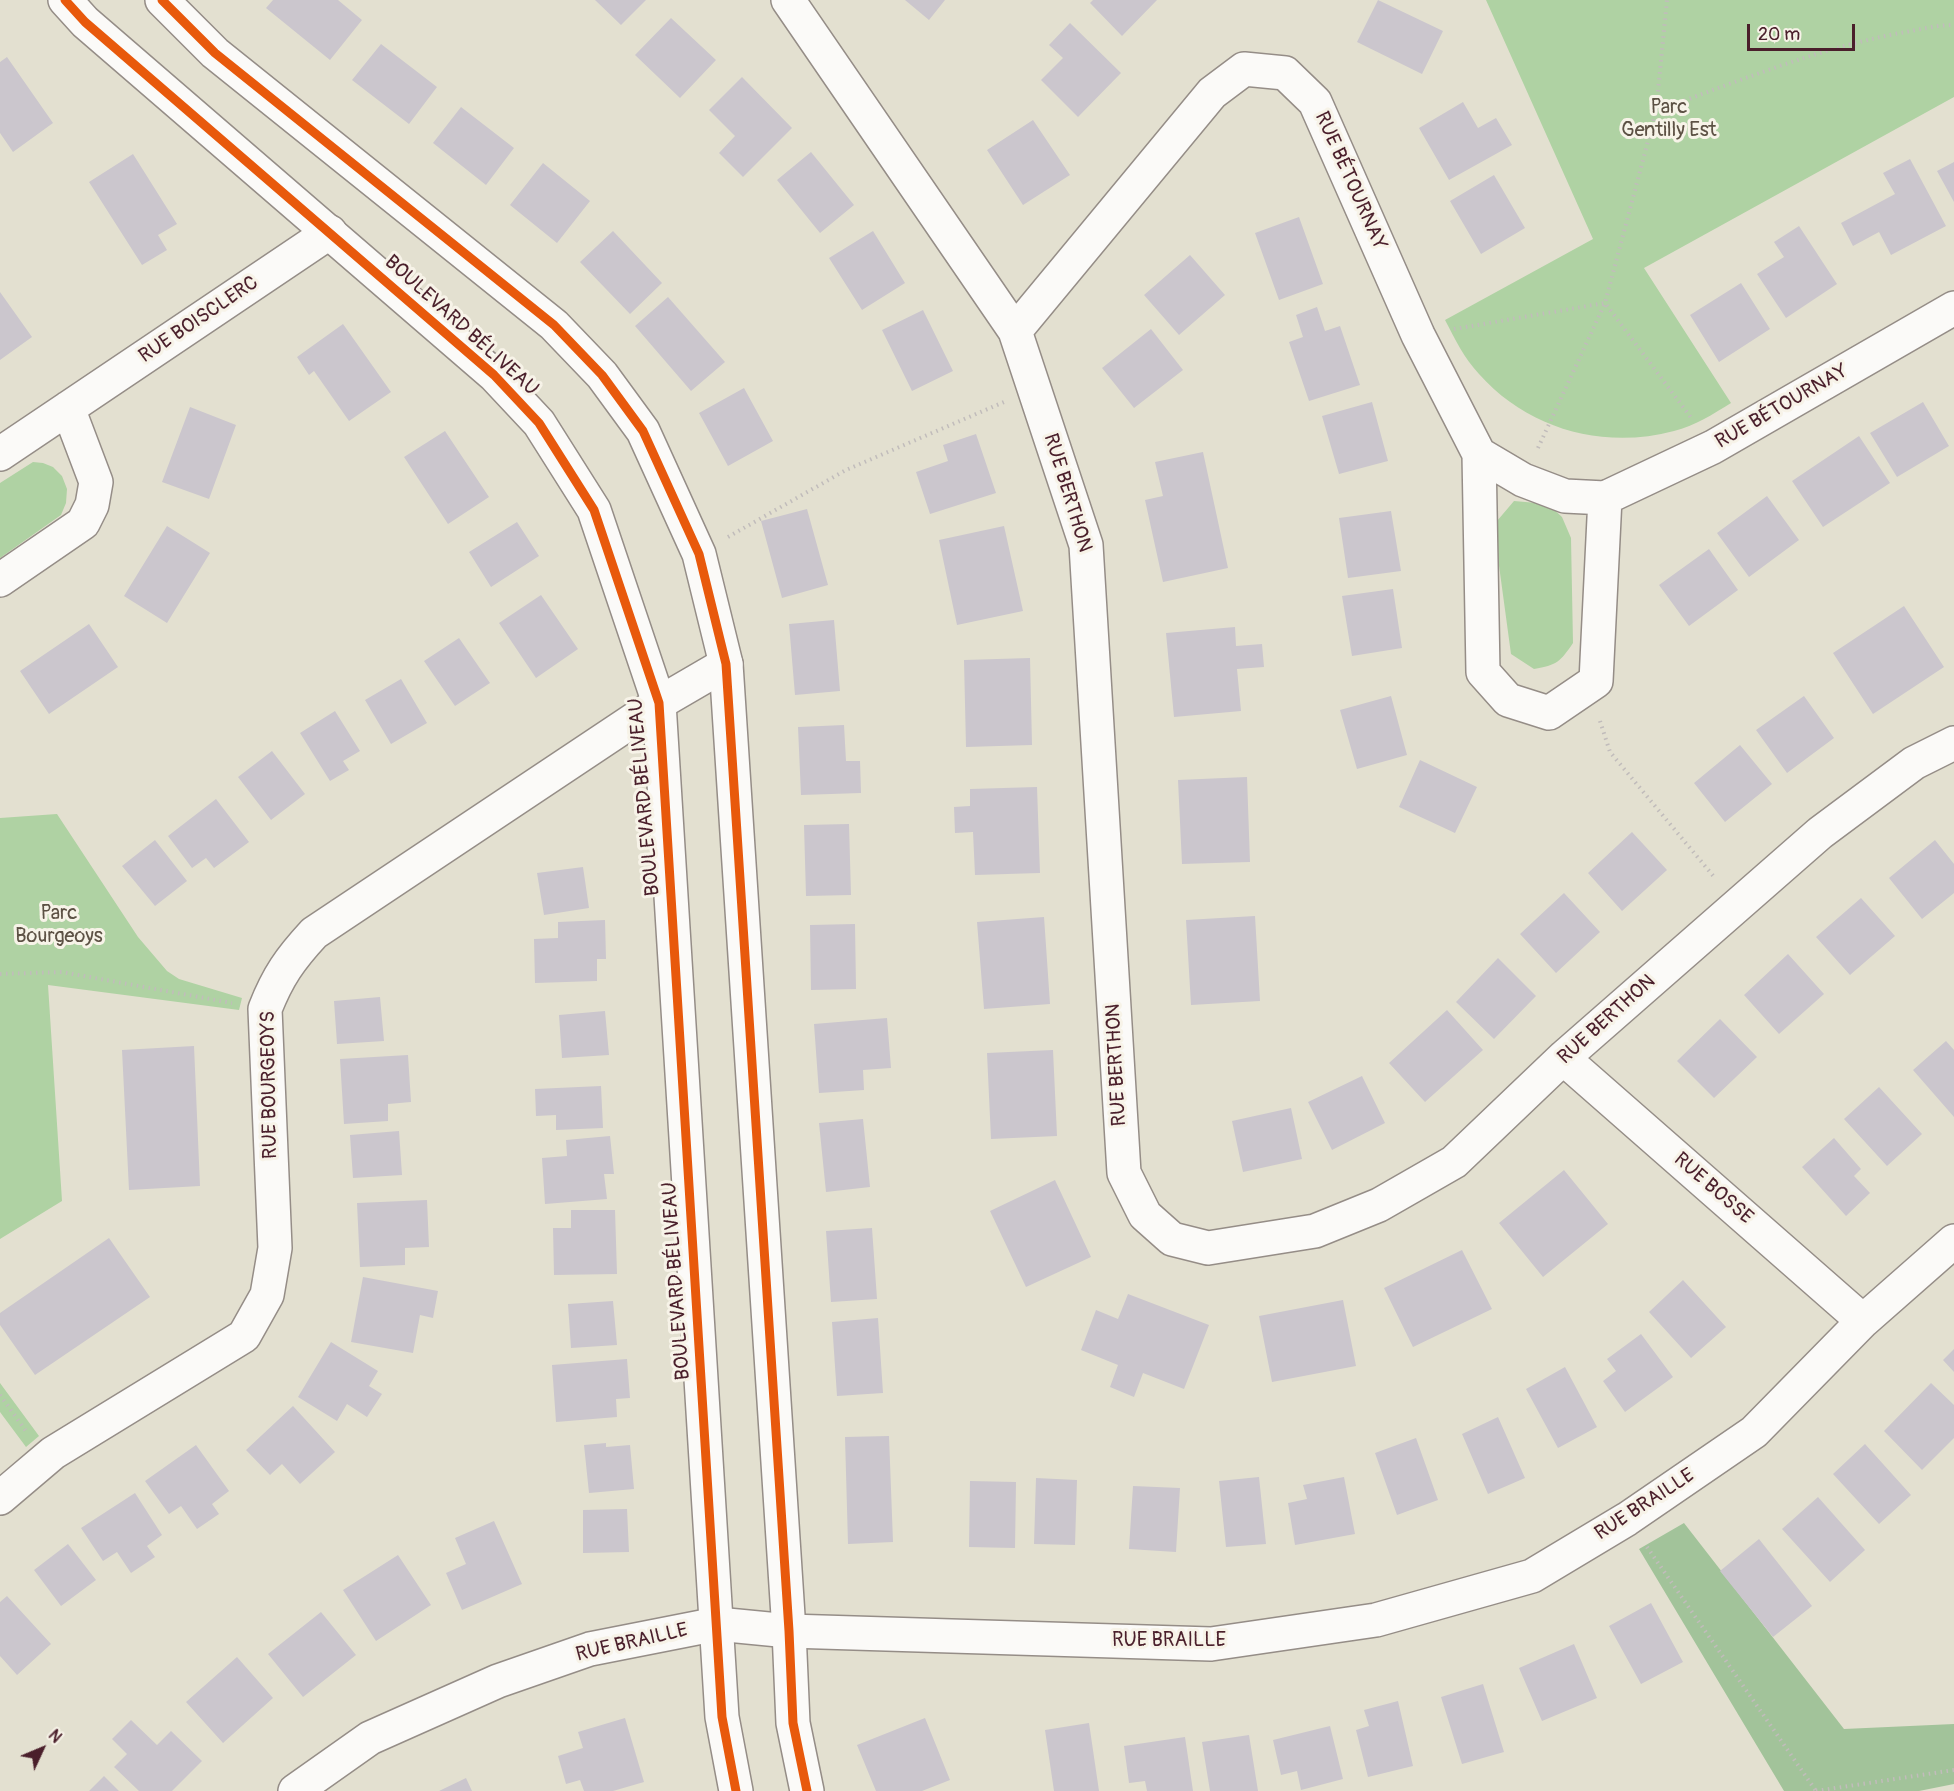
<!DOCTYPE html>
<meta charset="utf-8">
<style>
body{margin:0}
#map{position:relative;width:1954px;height:1791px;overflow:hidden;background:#e3e0d0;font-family:Pangolin,sans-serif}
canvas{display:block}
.north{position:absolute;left:12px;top:1719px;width:60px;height:60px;-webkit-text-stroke:4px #f7f3e8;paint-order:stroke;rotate:46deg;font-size:16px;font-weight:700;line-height:24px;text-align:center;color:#4a1f2b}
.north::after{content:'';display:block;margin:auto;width:21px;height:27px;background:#4a1f2b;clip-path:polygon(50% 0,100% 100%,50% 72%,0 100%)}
.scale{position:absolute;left:1747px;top:24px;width:108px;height:27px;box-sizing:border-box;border:3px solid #4a1f2b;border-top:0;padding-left:8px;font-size:18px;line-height:21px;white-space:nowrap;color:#4a1f2b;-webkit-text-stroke:4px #f7f3e8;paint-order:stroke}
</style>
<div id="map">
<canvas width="1954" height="1791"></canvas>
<div class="north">N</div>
<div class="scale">20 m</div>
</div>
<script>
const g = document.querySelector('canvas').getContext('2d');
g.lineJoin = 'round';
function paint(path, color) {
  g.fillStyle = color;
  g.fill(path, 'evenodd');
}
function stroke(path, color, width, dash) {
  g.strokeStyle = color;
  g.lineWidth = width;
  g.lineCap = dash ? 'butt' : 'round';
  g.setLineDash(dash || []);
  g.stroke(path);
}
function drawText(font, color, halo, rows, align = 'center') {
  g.font = font + ' Pangolin,sans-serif';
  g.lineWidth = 6;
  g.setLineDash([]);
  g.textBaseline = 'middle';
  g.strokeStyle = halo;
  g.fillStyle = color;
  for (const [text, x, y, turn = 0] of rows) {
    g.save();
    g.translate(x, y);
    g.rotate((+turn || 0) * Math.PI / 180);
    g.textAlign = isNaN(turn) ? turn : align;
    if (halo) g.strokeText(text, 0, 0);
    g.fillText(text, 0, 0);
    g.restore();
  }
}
const green = new Path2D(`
 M1486,0H1954V97L1644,268L1731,403C1713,414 1695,426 1674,431C1603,450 1528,429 1479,374C1464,358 1455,339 1445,320L1593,239Z
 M33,462L43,463L53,467L62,476L67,489L66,503L61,515L0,558V483Z
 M1514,501L1548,504L1562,517L1571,538L1573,643C1560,662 1557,665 1534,669L1511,654L1495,536L1497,521Z
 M57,814L138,937L167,971L179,979L242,998L239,1010L48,985L62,1201L0,1239V818Z
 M0,1383L39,1436L26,1447L0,1412Z`);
const forest = new Path2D(`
 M1684,1523L1844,1729L1954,1724V1784L1919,1791H1784L1639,1549Z`);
const building = new Path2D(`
 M273,0H338L362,20L330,60L266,8Z
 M595,0H646L621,25Z
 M905,0H945L929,20Z
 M1093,0H1157L1122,36L1090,3Z
 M1378,0L1443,31L1422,74L1357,42Z
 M671,18L716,60L680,98L635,55Z
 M1070,23L1121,73L1078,117L1041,80L1063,58L1049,45Z
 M381,44L437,87L409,124L352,80Z
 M7,57L53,123L13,152L0,133V62Z
 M742,77L792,128L743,177L719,153L735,136L709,110Z
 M1463,102L1478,128L1496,118L1512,145L1449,180L1419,128Z
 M461,107L514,148L486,185L433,143Z
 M1033,120L1070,175L1023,205L987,150Z
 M811,152L854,205L820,233L777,180Z
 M133,154L177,224L158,235L167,250L142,265L89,182Z
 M1910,159L1946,226L1891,255L1879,232L1853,246L1841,223L1895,194L1883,173Z
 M1954,162V202L1937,171Z
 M543,163L590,201L557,243L510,205Z
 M1494,175L1525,228L1481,254L1450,201Z
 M1299,217L1323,284L1279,300L1255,233Z
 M1799,226L1837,284L1786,318L1757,274L1784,257L1774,242Z
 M613,231L662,283L630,314L580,262Z
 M873,231L905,283L862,310L829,258Z
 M1190,255L1225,295L1179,335L1144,295Z
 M1741,283L1770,329L1719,362L1690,315Z
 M0,292L32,337L0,360Z
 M668,297L725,362L691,391L635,326Z
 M1317,307L1325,331L1340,326L1360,385L1309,401L1289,342L1303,337L1296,315Z
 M923,310L953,371L912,391L882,330Z
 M343,324L391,392L349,421L314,371L309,375L297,357Z
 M1151,329L1183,370L1134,408L1102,368Z
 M744,388L773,441L728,466L699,413Z
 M1372,402L1388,461L1339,474L1322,416Z
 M1923,402L1949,446L1897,477L1870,433Z
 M190,407L236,425L209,499L162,482Z
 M445,431L489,497L448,524L404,457Z
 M976,434L996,493L930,514L916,472L948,461L943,445Z
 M1859,436L1890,483L1823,527L1792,481Z
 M1203,452L1228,568L1163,582L1145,500L1163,496L1155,462Z
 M1767,496L1799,540L1749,577L1717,533Z
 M807,509L828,585L782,598L761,521Z
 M1391,511L1401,571L1348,578L1339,518Z
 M517,522L539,556L491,587L469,552Z
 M167,526L210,553L167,623L124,596Z
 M1004,526L1023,611L957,625L939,540Z
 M1709,549L1738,590L1689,626L1659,585Z
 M1393,589L1402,648L1352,656L1342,596Z
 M541,595L578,649L536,678L499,623Z
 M1904,606L1944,667L1873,714L1833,653Z
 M834,620L840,691L795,695L789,624Z
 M89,624L118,667L49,714L20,671Z
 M1235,627L1236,646L1262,644L1264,667L1237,669L1241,711L1174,717L1166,633Z
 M459,638L490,683L455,706L424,661Z
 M1030,658L1032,745L966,747L964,660Z
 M401,679L427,723L391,744L365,700Z
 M1391,696L1407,755L1357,769L1340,710Z
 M1804,696L1834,738L1787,773L1756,730Z
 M335,711L360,751L343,761L349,770L330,781L300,733Z
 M844,725L846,761H860L861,793L801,795L798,727Z
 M1740,745L1772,784L1725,822L1694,783Z
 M272,751L305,794L271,820L238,777Z
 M1420,760L1477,787L1455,833L1399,807Z
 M1247,777L1250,862L1182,864L1178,780Z
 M1037,787L1040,873L975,875L973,832L955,833L954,807L970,806V789Z
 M216,799L249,842L214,868L206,858L192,868L168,836Z
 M849,824L851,895L806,896L804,825Z
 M1632,832L1667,870L1622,911L1588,873Z
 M155,840L187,881L155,906L122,866Z
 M1935,840L1954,864V893L1922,919L1889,878Z
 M583,867L589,908L544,915L537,873Z
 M1564,893L1600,932L1556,973L1520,934Z
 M1861,898L1895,936L1850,975L1816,937Z
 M1255,916L1260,1001L1191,1005L1186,920Z
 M1044,917L1050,1004L984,1009L977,922Z
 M605,920L606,959H597V981L535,983L534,939L558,938V922Z
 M855,924L856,989L811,990L810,925Z
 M1788,954L1824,994L1779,1034L1744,995Z
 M1498,958L1536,996L1494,1039L1456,1002Z
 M380,997L384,1041L337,1044L334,1001Z
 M1447,1010L1483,1050L1425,1102L1389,1063Z
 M605,1011L609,1055L562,1058L559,1015Z
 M887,1018L891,1068L863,1070L864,1090L819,1093L814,1024Z
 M1720,1019L1757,1057L1714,1098L1677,1061Z
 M1946,1041L1954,1050V1117L1913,1070Z
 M194,1046L200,1186L129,1190L122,1050Z
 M1053,1050L1057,1136L991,1139L987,1053Z
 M408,1055L411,1102L388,1104V1121L344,1124L340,1059Z
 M1362,1076L1385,1123L1332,1150L1308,1102Z
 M601,1086L603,1128L556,1130V1115L536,1116L535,1089Z
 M1879,1087L1922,1134L1887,1166L1844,1119Z
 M1291,1108L1302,1159L1243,1172L1232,1121Z
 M863,1119L870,1187L826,1192L819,1123Z
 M399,1131L402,1175L353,1178L350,1135Z
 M610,1136L614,1174H604L607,1199L545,1204L542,1158L567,1156L566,1140Z
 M1834,1138L1861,1169L1854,1176L1870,1193L1846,1216L1802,1167Z
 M1564,1170L1608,1224L1543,1277L1499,1223Z
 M1055,1180L1091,1257L1026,1287L990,1211Z
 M427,1200L429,1247L405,1248V1265L360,1267L357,1203Z
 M571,1210H615L617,1274L554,1275L553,1228H571Z
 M872,1228L877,1299L831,1302L826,1231Z
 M109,1238L150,1297L35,1375L0,1325V1313Z
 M1462,1250L1492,1309L1413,1347L1384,1288Z
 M363,1277L438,1291L433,1318L420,1315L413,1353L351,1342Z
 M1683,1280L1726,1327L1691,1358L1649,1312Z
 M1128,1294L1209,1325L1184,1389L1143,1373L1134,1397L1110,1387L1118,1365L1081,1350L1096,1310L1118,1319Z
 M1343,1300L1356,1366L1272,1382L1259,1316Z
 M613,1301L617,1345L571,1348L568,1304Z
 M878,1318L883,1393L837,1396L832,1322Z
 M1641,1334L1673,1377L1625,1412L1603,1381L1616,1371L1607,1359Z
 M331,1342L378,1371L369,1386L382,1394L367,1417L347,1404L337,1421L298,1397Z
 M1954,1349V1372L1943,1360Z
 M627,1359L630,1398L616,1399L617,1417L556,1422L552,1365Z
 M1565,1367L1597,1427L1558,1448L1526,1389Z
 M1931,1383L1954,1405V1438L1922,1470L1884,1431Z
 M293,1406L335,1452L300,1484L282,1464L270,1475L246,1450Z
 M1498,1417L1525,1478L1488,1494L1462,1434Z
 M889,1436L893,1542L848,1544L845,1437Z
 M1416,1438L1438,1500L1397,1515L1375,1453Z
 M606,1443V1447L630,1445L634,1489L589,1493L584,1445Z
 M1865,1444L1911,1495L1879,1524L1833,1474Z
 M196,1445L229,1491L212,1504L219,1514L197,1529L181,1506L169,1514L145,1481Z
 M1259,1477L1266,1544L1226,1547L1219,1481Z
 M1344,1477L1355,1534L1295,1545L1288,1503L1307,1499L1303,1485Z
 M1036,1478L1077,1480L1075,1545L1034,1544Z
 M970,1481L1016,1482L1015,1548L969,1547Z
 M1133,1486L1180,1488L1176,1552L1129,1549Z
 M135,1493L162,1535L147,1546L155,1557L131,1573L117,1552L103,1561L81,1528Z
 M1818,1497L1865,1550L1830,1582L1782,1529Z
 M627,1509L629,1552L583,1553V1510Z
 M494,1521L522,1584L462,1610L446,1573L466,1564L455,1538Z
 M1759,1539L1812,1606L1773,1637L1720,1571Z
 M68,1544L96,1580L61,1606L34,1570Z
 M398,1555L431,1605L376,1641L343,1590Z
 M7,1596L51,1644L17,1675L0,1656V1602Z
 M1651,1603L1683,1662L1641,1684L1609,1626Z
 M321,1612L356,1655L303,1697L268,1654Z
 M1574,1644L1597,1698L1542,1721L1519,1668Z
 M237,1657L273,1698L223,1743L186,1702Z
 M1483,1684L1504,1752L1462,1764L1441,1697Z
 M1398,1701L1413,1766L1368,1777L1356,1730L1369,1726L1364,1710Z
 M625,1718L644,1782L613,1791H584L580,1780L566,1784L558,1756L583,1748L578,1732Z
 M925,1718L950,1780L922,1791H876L857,1745Z
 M131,1720L157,1745L171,1731L202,1761L172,1791H139L114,1767L127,1754L112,1739Z
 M1089,1723L1099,1791H1054L1045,1730Z
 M1330,1726L1343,1779L1301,1790L1297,1771L1281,1775L1273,1740Z
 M1249,1735L1258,1791H1210L1202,1742Z
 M1185,1737L1193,1791H1147L1145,1781L1129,1783L1124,1746Z
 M104,1776L119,1791H89Z
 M466,1778L472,1791H439Z`);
const path = new Path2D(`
 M1656,111C1736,82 1816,49 1900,33C1918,30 1936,25 1954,25
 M1454,329L1605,303L1692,419
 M1538,448L1605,303L1656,111L1667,0
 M728,537L846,470L1004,402
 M1600,721L1610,752L1715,878
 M0,974L62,972L232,1003
 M0,1395L26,1431
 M1647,1547L1816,1791
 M1816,1791L1954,1770`);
const minor = new Path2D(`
 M788,0L1015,331L1086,545L1124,1173L1145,1215L1172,1239L1208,1248L1315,1231L1379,1205L1454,1162L1563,1058L1820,833L1914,763L1954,743
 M1015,331L1212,93L1244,69L1285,73L1315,102L1418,335L1479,454L1523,480L1565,496L1605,498L1713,447L1954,308
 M0,454L330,232
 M1479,454L1483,672L1508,700L1549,713L1596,681L1605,498
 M0,580L83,523L92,505L96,482L68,408
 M1563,1058L1863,1321
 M0,1498L53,1453L244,1336L267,1295L275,1248L265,1009C278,976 290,959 314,933L659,703L726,664
 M295,1791L370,1738L498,1681L590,1649L717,1624L789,1631L1211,1644L1376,1620L1532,1576L1627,1519L1754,1432L1863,1321L1954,1241`);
const tertiary = new Path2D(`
 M65,0L85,22L494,375L539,423L594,510L659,703L722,1717L736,1791
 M162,0L215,53L554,325L602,375L643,431L699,554L726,664L789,1631L793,1723L807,1791`);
const cycleway = new Path2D(`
 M65,0L85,22L494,375L539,423L594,510L659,703L722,1717L736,1791
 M162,0L215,53L554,325L602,375L643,431L699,554L726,664L789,1631L793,1723L807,1791`);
const parkNames = [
 ["Parc",1669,108],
 ["Gentilly Est",1669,131],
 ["Parc",59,914],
 ["Bourgeoys",59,937]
];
const streetNames = [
 ["RUE BÉTOURNAY",1350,181,66],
 ["RUE BOISCLERC",199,320,-34],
 ["BOULEVARD BÉLIVEAU",461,326,42],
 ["RUE BÉTOURNAY",1782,407,-30],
 ["RUE BERTHON",1067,493,73],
 ["BOULEVARD BÉLIVEAU",645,797,-95],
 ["RUE BERTHON",1607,1020,-42],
 ["RUE BERTHON",1117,1065,-93],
 ["RUE BOURGEOYS",270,1085,-91],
 ["RUE BOSSE",1713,1189,41],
 ["BOULEVARD BÉLIVEAU",677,1281,-94],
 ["RUE BRAILLE",1645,1505,-33],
 ["RUE BRAILLE",1169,1641],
 ["RUE BRAILLE",632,1643,-13]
];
paint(green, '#afd2a3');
paint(forest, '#a2c39a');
paint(building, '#cbc6cd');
stroke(minor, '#958d87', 36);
stroke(tertiary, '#958d87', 36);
stroke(path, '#c1bcbb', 4, [1.5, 4.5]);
stroke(minor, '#fbfaf8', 33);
stroke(tertiary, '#fbfaf8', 33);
stroke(cycleway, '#e8590c', 9);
drawText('20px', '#5c5144', '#f7f3e8', parkNames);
drawText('20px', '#4a1f2b', '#f7f3e8', streetNames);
</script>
